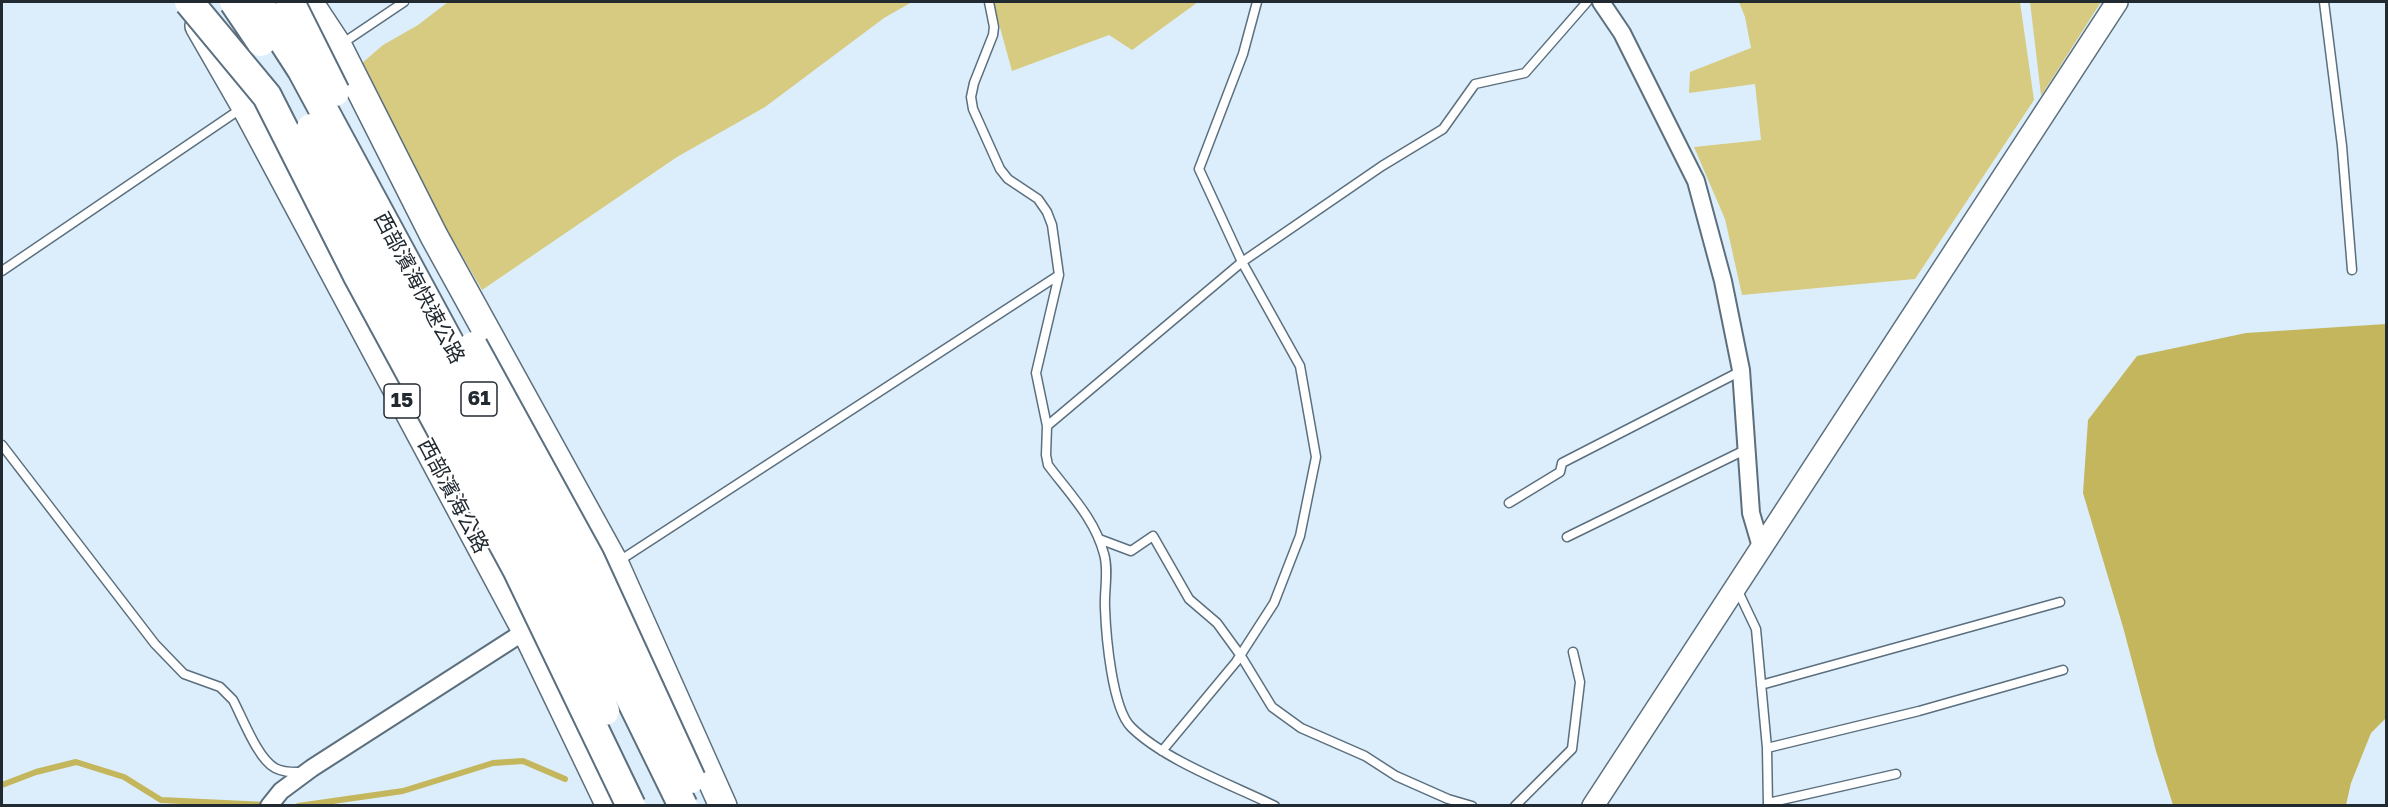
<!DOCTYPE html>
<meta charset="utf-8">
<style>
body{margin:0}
#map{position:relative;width:2388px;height:807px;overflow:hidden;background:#dceefb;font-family:"Golos Text",sans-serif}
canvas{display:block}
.frame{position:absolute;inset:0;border:3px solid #222a31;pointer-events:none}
</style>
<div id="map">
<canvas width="2388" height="807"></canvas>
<div class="frame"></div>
</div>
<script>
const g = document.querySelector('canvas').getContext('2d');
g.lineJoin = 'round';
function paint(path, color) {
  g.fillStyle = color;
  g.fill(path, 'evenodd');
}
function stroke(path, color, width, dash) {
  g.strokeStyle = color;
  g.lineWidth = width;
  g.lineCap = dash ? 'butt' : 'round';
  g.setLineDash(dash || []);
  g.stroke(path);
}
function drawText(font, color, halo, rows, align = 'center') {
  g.font = font + ' "Golos Text","Noto Sans TC",sans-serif';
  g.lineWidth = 4.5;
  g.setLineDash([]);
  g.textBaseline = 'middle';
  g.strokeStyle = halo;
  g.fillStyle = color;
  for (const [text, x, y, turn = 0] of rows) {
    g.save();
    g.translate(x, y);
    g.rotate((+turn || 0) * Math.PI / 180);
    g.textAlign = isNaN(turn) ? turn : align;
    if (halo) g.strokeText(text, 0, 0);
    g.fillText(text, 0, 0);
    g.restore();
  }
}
const green = new Path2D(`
 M448,2H912L884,18L765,107L677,157L482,290L354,70L383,45L418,25Z
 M993,2H1198L1132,50L1109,35L1012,71Z
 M1739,2H2020L2034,100L1915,279L1742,295L1725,219L1694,147L1761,140L1755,84L1689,93L1690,72L1751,48L1745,17Z
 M2030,2H2101L2041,96V95Z`);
const water = new Path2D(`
 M2386,324V718L2371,733L2351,783L2346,805H2173L2156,751L2123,627L2083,493L2088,420L2137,356L2246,333Z`);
const stream = new Path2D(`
 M2,785L36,772L76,762L124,777L161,800L267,805
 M298,806L403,791L493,763L523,761L565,779`);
const service = new Path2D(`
 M989,2L994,27L993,35L974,83L971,97L973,109L1000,169L1008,179L1038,199L1047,212L1052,225L1059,275L1036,373L1047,426L1046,455L1048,465C1069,493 1095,519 1104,554C1109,570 1104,591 1105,608C1106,636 1112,708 1131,727C1164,760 1232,785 1275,806
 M2324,2L2342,146L2352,270
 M340,45L404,2
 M2,271L242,108
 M1047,426L1242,262L1382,166L1443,129L1475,84L1525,73L1587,2
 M2,445L155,644L184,674L220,687L233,700C243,719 258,759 275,768C284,773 294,772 303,772
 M1509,503L1560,472L1562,463L1741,371
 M1567,537L1747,449
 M1099,539L1131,551L1153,536L1189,599L1217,623L1241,656L1272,707L1301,728L1365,756L1396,776L1448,799L1472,806
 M619,561L1059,275
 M1737,589L1756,629L1767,748L1768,806
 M1761,685L2060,602
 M1767,748L1919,711L2063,670
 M1162,751L1236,662L1274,603L1300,536L1316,457L1300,366L1242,262L1199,169L1243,54L1257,2
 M1768,803L1896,774
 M1515,806L1572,749L1580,682L1573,652`);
const minor = new Path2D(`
 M1601,2L1622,33L1696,181L1723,281L1741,370L1751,513L1761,547
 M269,806L281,791L312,768L533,626`);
const tertiary = new Path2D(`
 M1593,806L2117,2`);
const primary = new Path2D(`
 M309,2L338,46L434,236L615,564L723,806
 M199,26L245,106L526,631L610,806`);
const trunkBridge = new Path2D(`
 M189,2L267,96L357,274L517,569L631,806
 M234,2L261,42
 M258,2L302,70L470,381L563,561L683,806
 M290,2L335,92
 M311,128L430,358L535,550L605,711
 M473,346L590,559L691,779`);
const shields = [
 [479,399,36],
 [402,401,36]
];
const shieldNames = [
 ["61",479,399],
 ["15",402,401]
];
const streetNames = [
 ["西部濱海快速公路",419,288,62],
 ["西部濱海公路",453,496,62]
];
paint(green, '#d6cb81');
paint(water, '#c4b65c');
stroke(stream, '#c4b65c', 6);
stroke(service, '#5b6f7e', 11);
stroke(minor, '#5b6f7e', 20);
stroke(tertiary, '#5b6f7e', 24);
stroke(primary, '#5b6f7e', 30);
stroke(service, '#fff', 8);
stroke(minor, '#fff', 16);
stroke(tertiary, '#fff', 21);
stroke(primary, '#fff', 27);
stroke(trunkBridge, '#5b6f7e', 32, []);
stroke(trunkBridge, '#fff', 28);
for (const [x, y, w] of shields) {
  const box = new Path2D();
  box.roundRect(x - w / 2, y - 17, w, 34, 4.5);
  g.fillStyle = '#fff';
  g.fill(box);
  stroke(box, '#222a31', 1.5);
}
drawText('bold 20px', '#222a31', null, shieldNames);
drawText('21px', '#222a31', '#fff', streetNames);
</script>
